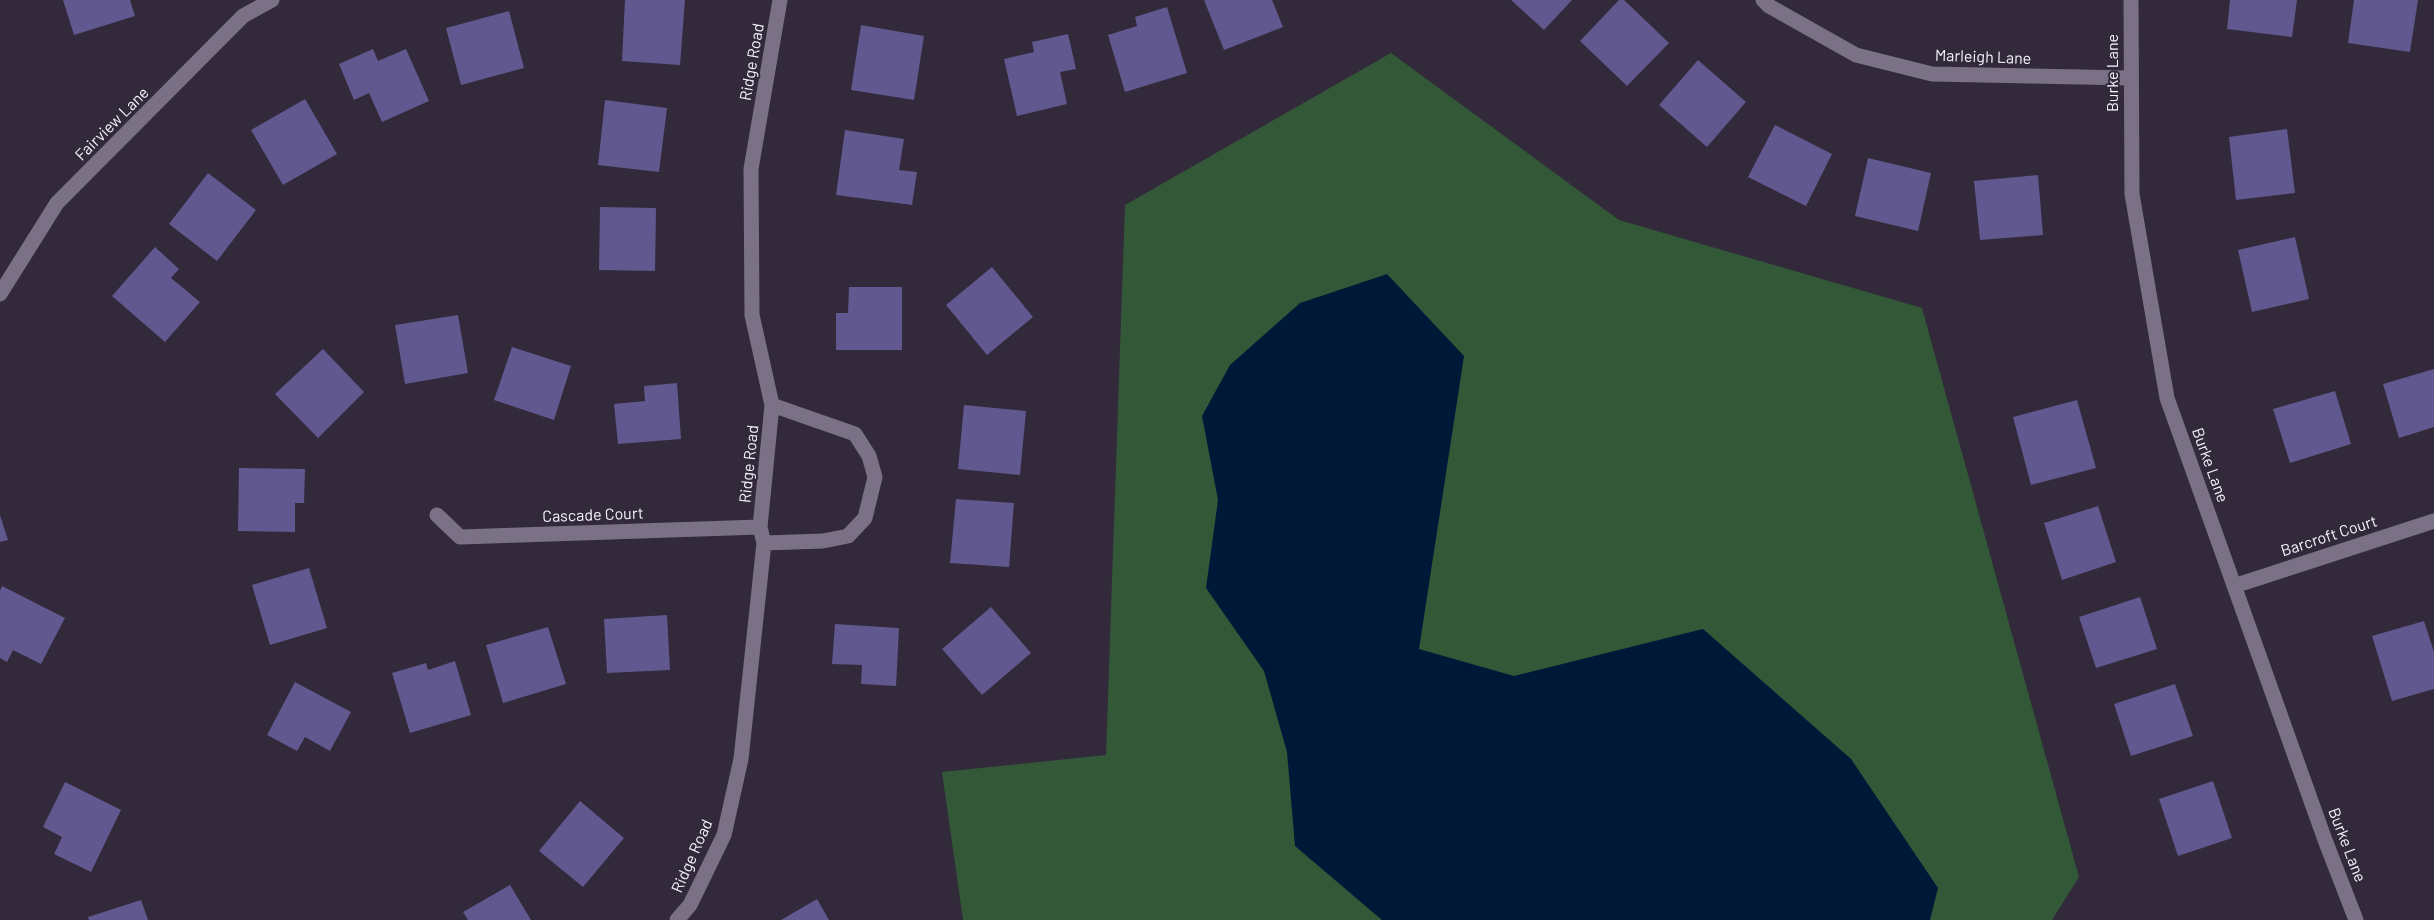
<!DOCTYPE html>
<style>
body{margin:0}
canvas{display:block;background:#32293b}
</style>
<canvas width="2434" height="920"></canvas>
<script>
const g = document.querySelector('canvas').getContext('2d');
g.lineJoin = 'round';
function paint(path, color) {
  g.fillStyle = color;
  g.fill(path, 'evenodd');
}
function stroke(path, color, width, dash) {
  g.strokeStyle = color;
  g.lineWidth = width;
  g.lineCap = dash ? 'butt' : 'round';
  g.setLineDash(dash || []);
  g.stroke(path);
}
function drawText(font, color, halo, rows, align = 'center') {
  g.font = font + ' Barlow,sans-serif';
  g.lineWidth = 4;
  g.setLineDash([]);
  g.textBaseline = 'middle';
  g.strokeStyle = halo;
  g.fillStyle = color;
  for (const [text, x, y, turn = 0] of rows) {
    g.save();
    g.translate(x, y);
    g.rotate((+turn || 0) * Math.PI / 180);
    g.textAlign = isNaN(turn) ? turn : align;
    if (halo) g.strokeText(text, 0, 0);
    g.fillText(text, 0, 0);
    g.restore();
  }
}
const green = new Path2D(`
 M1391,53L1619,220L1922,308L2079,877L2052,920H963L942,772L1106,755L1125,205Z`);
const water = new Path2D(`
 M1387,274L1464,356L1419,649L1514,676L1703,629L1851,759L1938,888L1930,920H1382L1295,846L1287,752L1264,671L1206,588L1218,500L1202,416L1230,365L1300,303Z`);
const building = new Path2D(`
 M63,0H130L135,16L74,35Z
 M625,0H685L680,65L622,61Z
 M1204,0H1272L1283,27L1224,50Z
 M1511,0H1572L1544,30Z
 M1619,0H1624L1669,43L1627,86L1580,41Z
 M2230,0H2297L2292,37L2227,29Z
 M2354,0H2418L2410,52L2348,43Z
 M1167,7L1187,73L1125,92L1108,35L1137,26L1135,17Z
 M509,11L524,68L461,85L446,28Z
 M861,25L924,36L914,100L851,90Z
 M1068,34L1076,69L1060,72L1067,104L1017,116L1004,59L1034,52L1032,42Z
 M373,49L378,61L406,49L429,101L382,122L369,93L354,100L339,64Z
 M1698,60L1746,102L1707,147L1659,105Z
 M305,99L337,154L283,185L251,130Z
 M605,100L667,108L659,172L598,165Z
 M1775,125L1832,154L1806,206L1748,177Z
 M2287,129L2295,193L2236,200L2229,137Z
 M845,130L904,139L899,170L917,172L912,205L836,195Z
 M1868,158L1931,173L1918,231L1855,216Z
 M208,173L256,210L217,261L169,224Z
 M2038,175L2043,235L1980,240L1974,181Z
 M600,207L656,208L655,271L599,270Z
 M2295,237L2309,299L2252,312L2238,250Z
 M155,247L179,269L171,278L200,302L165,342L112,296Z
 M992,267L1033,317L987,355L946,305Z
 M849,287H902V350H836V313H848Z
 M458,315L468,373L405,384L395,325Z
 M512,347L571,366L554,420L494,400Z
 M323,349L364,392L318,438L275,394Z
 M2434,369V427L2399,438L2383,384Z
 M677,383L681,439L618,444L614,404L645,401L644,386Z
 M2335,391L2351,444L2290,463L2273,409Z
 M2077,400L2096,468L2031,485L2013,417Z
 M964,405L1026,411L1020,475L958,469Z
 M239,468L305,469L304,503H295V532L238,531Z
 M956,499L1014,503L1009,567L950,563Z
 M2098,506L2116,562L2062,580L2044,523Z
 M0,515L8,540L0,542Z
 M309,568L327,628L270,645L252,585Z
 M2,586L65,618L41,664L13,650L7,662L0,658V591Z
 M2140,597L2157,649L2096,668L2079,617Z
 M991,607L1031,653L982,695L942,649Z
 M667,615L670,670L607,673L604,619Z
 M2424,621L2434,652V689L2392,701L2372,636Z
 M835,624L899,628L896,686L861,684L862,665L832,664Z
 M548,627L566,684L503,703L486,645Z
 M455,661L471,715L410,733L392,673L426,663L428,670Z
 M295,682L351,712L330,751L305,737L297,751L267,735Z
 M2175,684L2193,736L2131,756L2114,704Z
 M2213,781L2232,838L2178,856L2159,799Z
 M65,782L121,810L91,872L54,854L62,837L43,827Z
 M580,801L624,838L583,887L539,851Z
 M510,885L531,920H468L463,912Z
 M817,899L829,920H781Z
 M141,900L148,920H89L88,917Z`);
const street = new Path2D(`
 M1763,0L1769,6L1856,55L1932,74L2130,78
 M2131,0L2132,194L2167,398L2325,840L2356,920
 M0,294L57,203L243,16L272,0
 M437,515L460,537L760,527
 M764,543L823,541L848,536L865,518L875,477L869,456L855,434L772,405
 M2234,586L2434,521
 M677,920L690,905L724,835L741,759L764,543L760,527L772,405L752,315L751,169L780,0`);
const streetNames = [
 ["Marleigh Lane",1983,57,2],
 ["Ridge Road",752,62,-80],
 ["Burke Lane",2113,73,-90],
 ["Fairview Lane",112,124,-45],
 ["Ridge Road",749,464,-84],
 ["Burke Lane",2210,465,70],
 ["Cascade Court",593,515,-2],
 ["Barcroft Court",2329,536,-18],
 ["Burke Lane",2347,845,69],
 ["Ridge Road",692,856,-66]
];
paint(green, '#325837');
paint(water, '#001838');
paint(building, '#60588e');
stroke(street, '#7a7186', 15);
drawText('16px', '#f7f1fd', '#32293b', streetNames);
</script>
